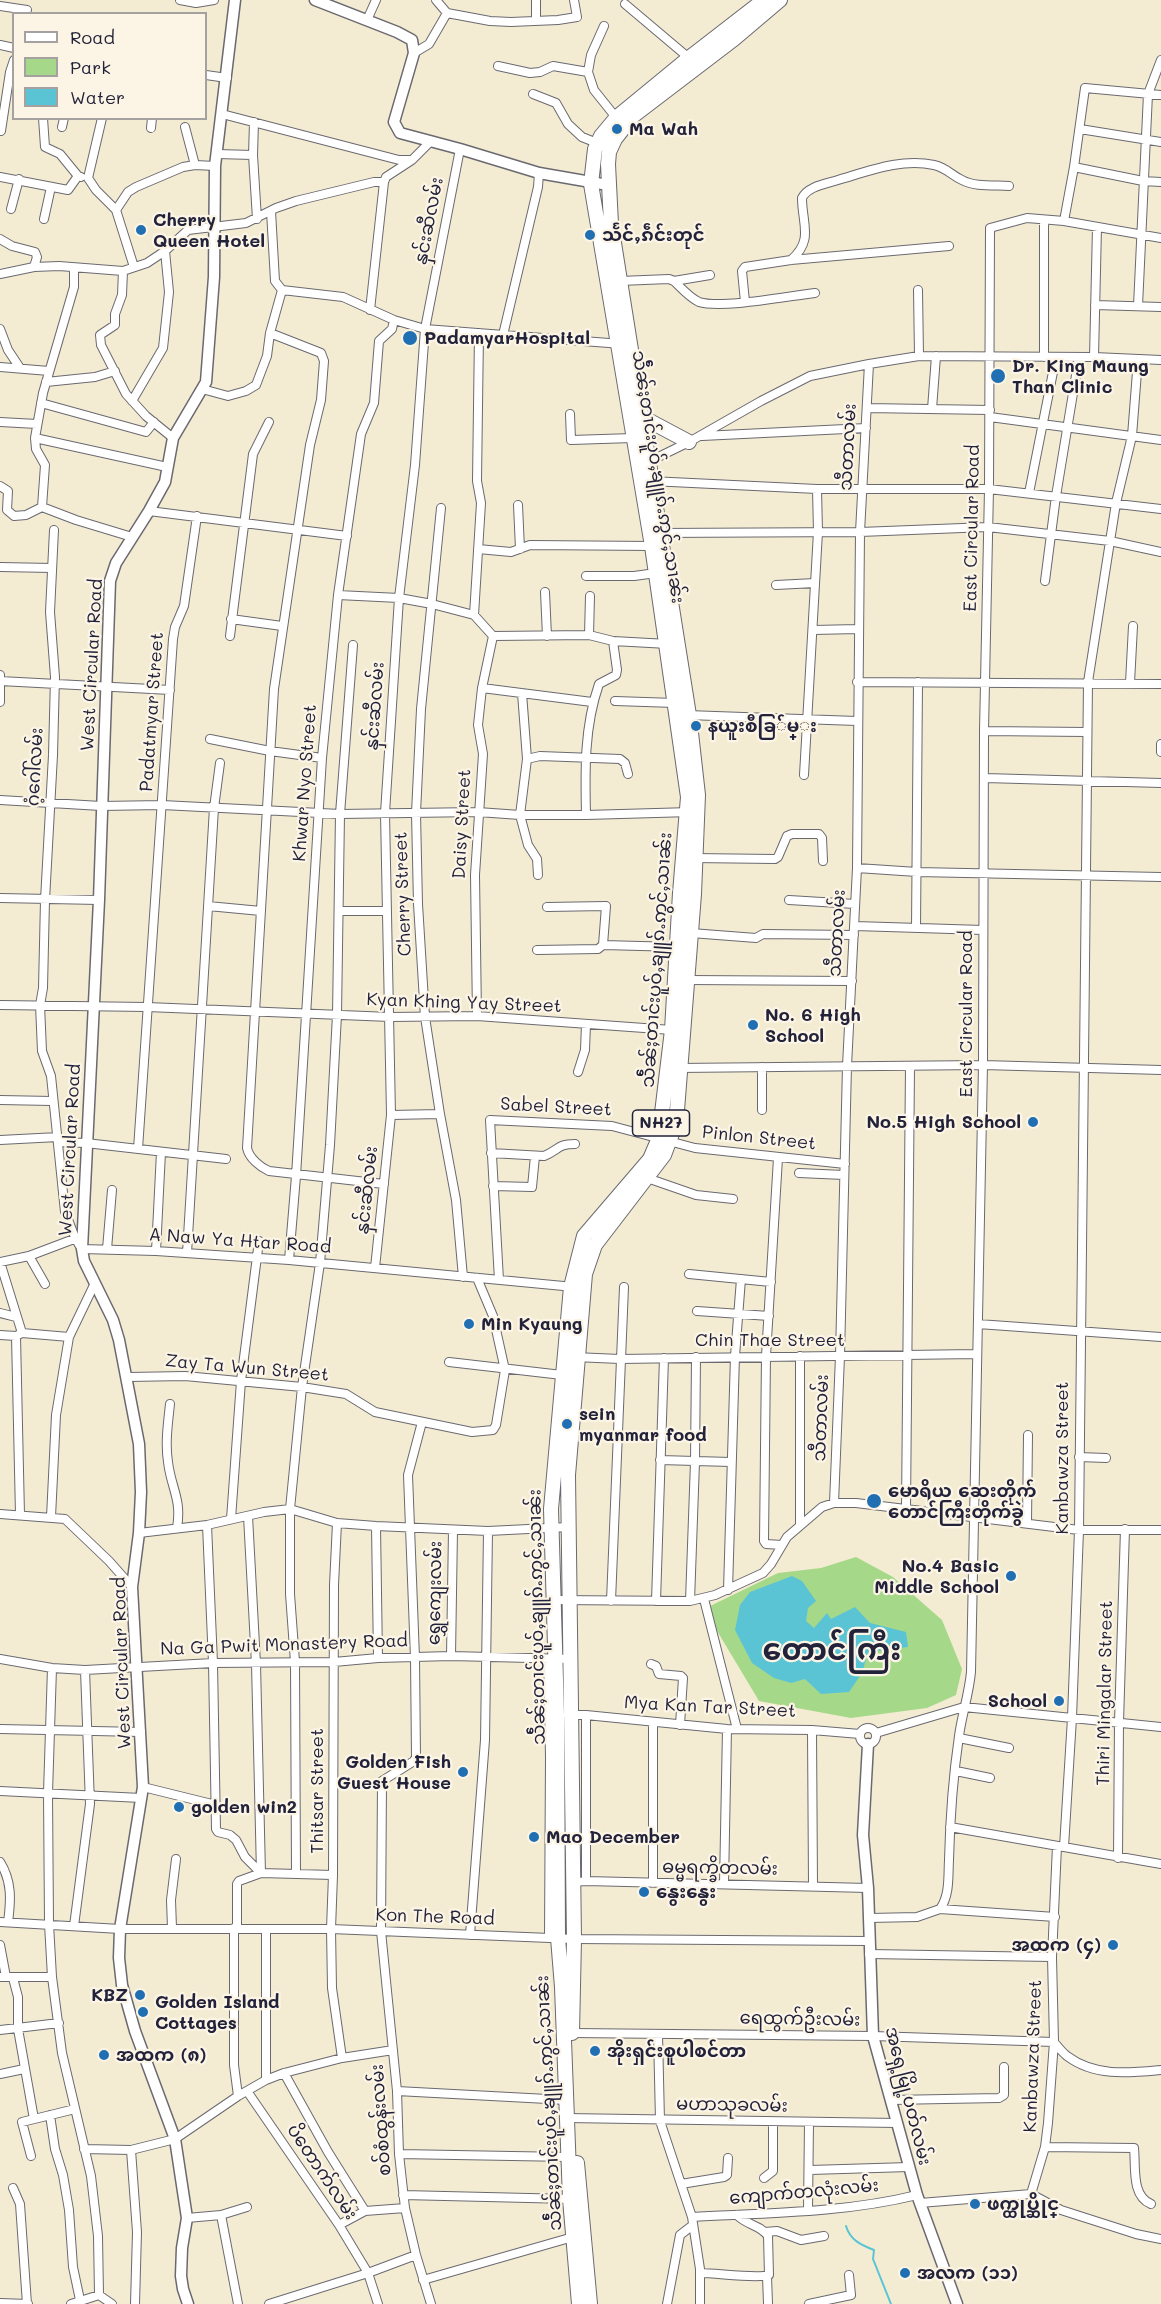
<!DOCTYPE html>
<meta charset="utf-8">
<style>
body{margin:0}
#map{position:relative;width:1161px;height:2304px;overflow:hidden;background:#f3ecd3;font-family:Mali,sans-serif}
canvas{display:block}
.legend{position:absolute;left:12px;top:12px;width:195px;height:108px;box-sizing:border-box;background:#fcf5e5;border:2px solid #a5a1a1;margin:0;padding:8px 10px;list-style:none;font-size:18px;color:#22223b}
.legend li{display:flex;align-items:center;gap:12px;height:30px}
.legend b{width:30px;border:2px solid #a5a1a1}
</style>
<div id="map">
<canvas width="1161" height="2304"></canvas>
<ul class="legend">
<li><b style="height:8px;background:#fff"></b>Road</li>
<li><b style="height:16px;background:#a5d989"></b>Park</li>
<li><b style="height:16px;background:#5ac4d5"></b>Water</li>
</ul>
</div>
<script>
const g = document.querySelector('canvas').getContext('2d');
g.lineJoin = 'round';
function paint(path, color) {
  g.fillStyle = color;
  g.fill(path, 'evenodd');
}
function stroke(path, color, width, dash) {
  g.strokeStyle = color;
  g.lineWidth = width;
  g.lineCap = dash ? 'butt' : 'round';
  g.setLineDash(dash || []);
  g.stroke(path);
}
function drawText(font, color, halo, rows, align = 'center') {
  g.font = font + ' Mali,"Noto Sans Myanmar",sans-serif';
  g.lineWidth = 4.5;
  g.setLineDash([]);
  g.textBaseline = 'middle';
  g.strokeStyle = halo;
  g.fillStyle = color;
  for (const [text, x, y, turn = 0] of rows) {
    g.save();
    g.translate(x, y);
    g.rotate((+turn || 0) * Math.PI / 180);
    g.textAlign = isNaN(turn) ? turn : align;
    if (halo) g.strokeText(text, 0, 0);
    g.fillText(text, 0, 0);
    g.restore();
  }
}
const green = new Path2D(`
 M856,1557L893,1577L942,1620L962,1669L956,1695L927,1708L851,1718L759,1701L704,1609L778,1573L821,1568Z`);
const water = new Path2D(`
 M792,1576L802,1581L816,1601L808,1608L806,1621L814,1628L827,1613L831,1619L855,1607L870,1623L906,1632L908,1647L868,1652L862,1673L849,1692L821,1694L805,1679L791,1683L774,1678L752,1663L735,1630L740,1605L750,1592Z`);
const stream = new Path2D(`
 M846,2226C850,2240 861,2245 874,2250L873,2259L891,2304`);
const minor = new Path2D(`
 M180,0L196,3L214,0
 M436,0L447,13
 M536,0V21
 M625,4L689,58
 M0,6L27,10
 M367,20L376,0
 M0,45L14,48
 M414,53L429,44L447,13L490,21L511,22L558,20L577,17L574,0
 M498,66L530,73L540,72L553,66L588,72L594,90L618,120
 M588,72L591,55L604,26
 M206,75L227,78
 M533,94L556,103L568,124L582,137L602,145
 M222,114L399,160H412L431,141
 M43,118L45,147L60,154L78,176L81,177
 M102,118L88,178L96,190L116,210
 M254,122L253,155L257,219
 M62,127L64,118
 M185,127L195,165
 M151,128L152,118
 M1080,129L1161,142
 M1,131L10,72L14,60
 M217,154L253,155
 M1074,167L1143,181L1161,182
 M0,177L68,190L78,176
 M11,209L19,179
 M44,219L51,187
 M1064,221L1074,167L1085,88L1161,95
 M0,239L12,246L35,252L37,257L34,267
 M791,260C814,240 802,224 802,198C808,186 826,184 838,180C869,171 901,158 934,165C947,168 951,175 962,180C974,187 995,185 1009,186
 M134,267L116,210L128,192L136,187L183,167L195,165L215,166
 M123,271L122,295L115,314V325L100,335L101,345L126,394L146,416L173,438
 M0,274L34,267L59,266L123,271L147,263L165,251L188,230L246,223L276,208L296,201L374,182H384L386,177L412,160
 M620,281L669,279L674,281C681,288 690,298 699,302C722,309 788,296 815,293
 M674,281L710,275
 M282,290L343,297L394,320L425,329L622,344
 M918,290L919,356
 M745,302L742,271L745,267L791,260L949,246
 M1095,305L1161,307
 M1138,306L1148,94L1161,60
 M370,310L384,182
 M0,329L8,350L20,368
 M270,333L321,353L324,361L321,400L310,445L274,689L247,1148C249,1158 260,1167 269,1171L384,1184
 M503,335L538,187L539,173
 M1044,357V220
 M1094,357L1097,227
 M0,367L49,371
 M46,382L95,377L115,371
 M202,389L228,396L246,391L256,385L267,356L270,333L282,290L275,281L271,211
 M132,401L163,348L169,292L165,251
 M41,403L146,432L154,422
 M867,408L990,410
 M932,409L936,356
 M570,414L571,440L633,438
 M990,417L1161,440
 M0,422L37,424
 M702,436L866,428
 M35,438L167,467
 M646,463L689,442L761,401L810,376L869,364L919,356L1094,357L1161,360
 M650,481L817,489H989L1161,509
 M0,486L8,491L7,510L14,516L26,515L42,507L76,520L132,537
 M1029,493L1056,357
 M518,505L520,549
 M42,507L45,465L36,449L35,438L43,393L74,287V268
 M441,508L421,709L416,813L418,904L425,1017L440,1114L456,1200L463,1277
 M149,511L347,536
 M54,530L50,612L55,677L53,755L45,900L43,988L40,1005L42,1051L51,1076L65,1212C71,1225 73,1238 82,1249L156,1251L289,1260L574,1287
 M656,533L860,532L988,527L1110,541L1161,552
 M478,549L511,552L530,545L652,546
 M0,567L52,568
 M586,576H634L656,573
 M1045,581L1056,496L1079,357
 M776,585L815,583
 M545,592L547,636
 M338,595L399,598L432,604L474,615L493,636L589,635L613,641L668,644
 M474,615L481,503L477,481L479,333
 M231,619L282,626
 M813,630L858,629
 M589,635L590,596
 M230,636L253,454L269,422
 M0,675V702
 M0,681L170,690
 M857,682L1161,684
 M1130,683L1133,626
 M482,688L592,702
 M522,693L527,759L520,815L528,845L537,859L538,875
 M615,701L675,703
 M687,715L857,721
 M984,731L1087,732
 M210,739L270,751L322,758
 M1161,744V752
 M527,759L540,756L620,759L625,763L628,774
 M804,775L818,532L817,489
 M985,778L1161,783
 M0,800L101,806L162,805L340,814L478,812L520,815H586L691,812
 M586,815C585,771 584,727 599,684L616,675L617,670L613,641
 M692,858L775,859L778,857L787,836L792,834H819L822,838L823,861
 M857,868L917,872L1161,877
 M0,898L99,900
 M789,900L855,904
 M208,906L261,911
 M547,907L606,906L603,945L678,947
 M339,911H387
 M855,926L983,930
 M916,928L918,682
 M691,933L756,938L763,934L854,935
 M537,950L598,949L603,945
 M687,980L852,981
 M0,1005L147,1007L390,1017L477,1016L672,1030
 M477,1016L475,875L483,754L478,725L482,688L493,636
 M677,1068L983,1065L1161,1070
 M578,1072L585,1050L586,1024
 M0,1100L52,1101
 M762,1110V1067
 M391,1115L440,1114
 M0,1140L58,1137
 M58,1142L86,1143L226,1159
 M138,1149L173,639L175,627L184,606L197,516
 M491,1153L544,1156C559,1150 557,1144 575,1144
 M778,1158L766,1356L764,1541L766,1544L782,1545
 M799,1173L844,1175
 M647,1178L696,1195L733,1199
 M493,1186L532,1187L535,1156
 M107,1249L112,1190
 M156,1251L161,1152
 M187,1253L214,808L220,763
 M29,1256L45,1284
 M289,1260L296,1176L322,758L338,595L361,434L374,403L379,341L392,329L394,320
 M0,1262L29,1256L74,1239
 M0,1262L22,1333
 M375,1268L391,1115L385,813L399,598L415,465L425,329L460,149
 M689,1274L771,1282
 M499,1280L490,1120L612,1126L695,1148L845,1164
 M697,1311L769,1316
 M0,1313L16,1317
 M978,1324L1161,1337
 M0,1335L16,1336L22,1333L69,1337
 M16,1336L20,1515
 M574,1357L620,1359L976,1354
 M449,1362L562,1375
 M128,1377L185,1376L302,1387L346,1394L375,1412L472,1432L493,1430L496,1425L505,1370L493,1316L477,1278
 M170,1404C168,1423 165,1443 168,1462C171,1488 182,1499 177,1528
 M422,1422L408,1475L415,1658L416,1757L414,1761L382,1781L381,1931L397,2091L399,2154L405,2208L416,2255L431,2304
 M1079,1457L1106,1458
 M660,1460L731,1462
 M834,1503L840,1356L847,1066L857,868L860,532L869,364
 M906,1509L910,1066
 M0,1514L65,1519L109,1561L132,1587
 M248,1516L256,1664L261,1873
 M51,1517L56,1415L69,1337L95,1283
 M231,1519L241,1381L259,1241
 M337,1523L334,1585L333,1875L331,1929L332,1988L342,2058
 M1027,1523L1028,1435
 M207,1525L213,1663L216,1829L218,1832L230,1835L236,1840L245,1857L261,1873
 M800,1525V1356
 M376,1526L378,1658
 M139,1533L207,1525L264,1512L290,1509L337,1523L376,1526L488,1531L569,1527
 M728,1590L735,1356L741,1279
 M704,1599L737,1729
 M553,1600L690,1601L715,1595L763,1573L771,1564L787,1537L822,1507L834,1503H856L1079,1530H1161
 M611,1601L624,1287
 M656,1601L664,1358
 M690,1601L695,1462L696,1357
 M451,1656L453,1530
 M0,1659L52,1668L85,1670L213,1663L334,1662L378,1658L451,1656L570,1659
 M548,1659L550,1757L549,1937
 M651,1664L656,1666L659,1674L681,1676L683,1678L680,1725
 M52,1668L48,1793L49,1924L52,1977L62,2053L91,2176L98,2236L99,2295
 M568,1715H586L727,1729L812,1730L860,1734
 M586,1715V1881
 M653,1723V1883
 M860 1736a8 8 0 1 1 16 0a8 8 0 1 1-16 0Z
 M0,1729L141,1732
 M812,1730L813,1886
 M876,1733L964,1707L1161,1727
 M959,1738L1009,1748
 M956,1771L990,1778
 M143,1787L216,1805
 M0,1791L141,1798
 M950,1827L1161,1864
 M1064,1847L1072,1718L1079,1530L1088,682L1116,503L1132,436L1138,359
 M1118,1858L1119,1722L1125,1529
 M0,1862C12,1881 11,1900 8,1922
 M296,1873L295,1662L290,1594V1509L302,1387L320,1263L330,1145L337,1015L340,814L353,645
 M572,1882L586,1881L868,1888
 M724,1884L727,1729
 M940,1909C950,1895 948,1877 949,1860C950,1819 953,1777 959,1736C962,1714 969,1694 971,1672L983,1065L984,731L989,489L990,228L1027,218L1064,221L1161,238
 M869,1918L917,1917L940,1909L1055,1917
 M0,1922L120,1929H331L574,1939L869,1941
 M74,1926L90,1804L85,1670
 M172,1928L171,1900L176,1859
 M234,1928V2065L238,2096
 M237,1928V1884L239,1881L261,1873L333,1875
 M266,1929V2080
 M470,1935L485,1740L488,1531
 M0,1945L6,1977
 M869,1954L1052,1957
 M0,1977H52
 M13,1978L18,1997V2029L34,2119
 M0,2030L59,2023
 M572,2033L873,2036L1054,2042C1058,2047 1062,2052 1067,2056C1095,2077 1129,2073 1161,2070
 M658,2034L660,2121L692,2217L700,2269V2304
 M284,2073L328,2152L365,2211
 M0,2074L24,2069
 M247,2091L339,2225L368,2273L378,2304
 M397,2091L566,2100
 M891,2100L999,2098L1004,2095V2067
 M50,2115L55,2149L63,2175L69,2210L73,2267L80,2300
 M566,2118L897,2123
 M1045,2147L1134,2148C1136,2167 1131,2196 1151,2204
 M84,2149L131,2150L175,2139L238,2096L266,2080L284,2073L342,2058L393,2050
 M131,2150L137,2232L135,2304
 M399,2154L568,2157
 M31,2156L22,2122L75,2109
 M810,2170L909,2167
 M764,2178L773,2171V2122
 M681,2184L724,2177L727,2175L728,2158
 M13,2188L20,2204L27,2304
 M1031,2194L1045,2147L1048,2123L1054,2042L1052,1957L1057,1846
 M403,2195L570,2199
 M920,2203L1031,2194L1061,2210L1136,2234L1161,2239
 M808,2210L809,2122
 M221,2215L238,2304
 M692,2217C767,2213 844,2213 917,2195
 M187,2218L221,2215L247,2207
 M339,2225L365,2211L405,2208
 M765,2232L777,2231L801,2240L824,2236
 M700,2273C717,2273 757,2279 769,2275L768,2236C761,2225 746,2225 737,2215
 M767,2276L768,2304
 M423,2280L573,2237
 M0,2303L28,2304
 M71,2304L99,2295L112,2304
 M269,2304L368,2273L416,2255
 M667,2304L680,2235L693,2225
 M809,2304L851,2295L849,2275`);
const tertiary = new Path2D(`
 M315,0L397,32L412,40L414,53L394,122L400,133L460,149L539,173L608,185
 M868,1744L863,1835L868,1888L873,2036L917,2195L957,2304
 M188,2304L183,2289L181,2276L182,2248L187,2218L175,2139L135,2031L122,1985L119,1958L120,1929L143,1787L132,1587L139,1533L141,1492L139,1444L119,1340L113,1320L84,1261L82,1249L99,900L110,581L116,563L149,511L165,482L173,438L206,382L214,277L215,166L235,0`);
const trunk = new Path2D(`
 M642,417L689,442
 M572,2033L574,1939L568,1475L585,1274L595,1245L664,1155L676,1123L694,894L698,795L689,715L611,224L608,164L609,152L615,139L633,116L734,39L780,0
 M577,2163L590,2304
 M579,2304L570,2199L562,1987L558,1938L557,1715L551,1509L571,1287L584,1236L650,1159L659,1138L672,1030L680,893L688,797L652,546L591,184L595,149L601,136L616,118L689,58L764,0`);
const markers = [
 [617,129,6,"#1f6fb2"],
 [141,230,6,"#1f6fb2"],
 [590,235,6,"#1f6fb2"],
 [410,338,8,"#1f6fb2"],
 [998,376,8,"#1f6fb2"],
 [696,726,6,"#1f6fb2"],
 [753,1025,6,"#1f6fb2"],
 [1033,1122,6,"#1f6fb2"],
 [469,1324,6,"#1f6fb2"],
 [567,1424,6,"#1f6fb2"],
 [874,1501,8,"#1f6fb2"],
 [1011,1576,6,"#1f6fb2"],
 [1059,1701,6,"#1f6fb2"],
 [463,1772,6,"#1f6fb2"],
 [179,1807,6,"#1f6fb2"],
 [534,1837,6,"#1f6fb2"],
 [644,1892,6,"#1f6fb2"],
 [1113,1945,6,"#1f6fb2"],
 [140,1995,6,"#1f6fb2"],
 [143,2012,6,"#1f6fb2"],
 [595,2051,6,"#1f6fb2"],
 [104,2055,6,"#1f6fb2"],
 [975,2204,6,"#1f6fb2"],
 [905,2273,6,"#1f6fb2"]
];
const shields = [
 [661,1123,57]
];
const shieldNames = [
 ["NH27",661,1123]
];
const poiNames = [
 ["Ma Wah",629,129],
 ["Cherry",153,220],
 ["Queen Hotel",153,241],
 ["သႅင်ႇၵဵင်းတုင်",602,235],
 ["PadamyarHospital",424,338],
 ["Dr. King Maung",1012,366],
 ["Than Clinic",1012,387],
 ["နယူးစီခြ်မ္း",708,726],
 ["No. 6 High",765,1015],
 ["School",765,1036],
 ["No.5 High School",1021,1122,"right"],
 ["Min Kyaung",481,1324],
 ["sein",579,1414],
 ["myanmar food",579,1435],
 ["မောရိယ ဆေးတိုက်",888,1491],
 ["တောင်ကြီးတိုက်ခွဲ",888,1512],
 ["No.4 Basic",999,1566,"right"],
 ["Middle School",999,1587,"right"],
 ["School",1047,1701,"right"],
 ["Golden Fish",451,1762,"right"],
 ["Guest House",451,1783,"right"],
 ["golden win2",191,1807],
 ["Mao December",546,1837],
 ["နွေးနွေး",656,1892],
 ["အထက (၄)",1101,1945,"right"],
 ["KBZ",128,1995,"right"],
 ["Golden Island",155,2002],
 ["Cottages",155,2023],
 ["အိုးရှင်းစူပါစင်တာ",607,2051],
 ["အထက (၈)",116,2055],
 ["ဖက္ထုပ္ဆိုင္",987,2204],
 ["အလက (၁၁)",917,2273]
];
const streetNames = [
 ["နှင်းဆီလမ်း",429,221,-79],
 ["သီတာလမ်း",848,447,-87],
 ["သဵႅၼ်ႈတၢင်းပူဝ်ႇၶျူၵ်ႉဢွင်ႇသၢၼ်း",658,477,81],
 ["East Circular Road",972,528,-89],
 ["West Circular Road",92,665,-87],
 ["နှင်းဆီလမ်း",375,706,-86],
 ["Padatmyar Street",152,712,-86],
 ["ဂံ့ဂေါ်လမ်း",35,767,-87],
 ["Khwar Nyo Street",305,783,-86],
 ["Daisy Street",462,824,-87],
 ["Cherry Street",403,894,-92],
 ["သီတာလမ်း",837,933,-87],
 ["သဵႅၼ်ႈတၢင်းပူဝ်ႇၶျူၵ်ႉဢွင်ႇသၢၼ်း",657,960,-86],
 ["Kyan Khing Yay Street",464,1003,2],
 ["East Circular Road",966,1014,-90],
 ["Sabel Street",556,1107,3],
 ["Pinlon Street",759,1138,6],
 ["West Circular Road",70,1150,-87],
 ["နှင်းဆီလမ်း",367,1190,-84],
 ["A Naw Ya Htar Road",240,1241,4],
 ["Chin Thae Street",770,1340],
 ["Zay Ta Wun Street",247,1368,5],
 ["သီတာလမ်း",821,1418,-88],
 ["Kanbawza Street",1062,1458,-90],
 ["ရွှေကျေးလမ်း",435,1593,-89],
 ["သဵႅၼ်ႈတၢင်းပူဝ်ႇၶျူၵ်ႉဢွင်ႇသၢၼ်း",537,1617,-91],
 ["Na Ga Pwit Monastery Road",284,1645,-2],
 ["West Circular Road",122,1663,-92],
 ["Thiri Mingalar Street",1105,1693,-89],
 ["Mya Kan Tar Street",710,1707,3],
 ["Thitsar Street",317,1791,-90],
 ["ဓမ္မရက္ခိတလမ်း",720,1868,1],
 ["Kon The Road",435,1917,2],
 ["ရေထွက်ဦးလမ်း",800,2019,1],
 ["Kanbawza Street",1033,2056,-88],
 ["အရှေ့မြို့ပတ်လမ်း",908,2096,76],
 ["သဵႅၼ်ႈတၢင်းပူဝ်ႇၶျူၵ်ႉဢွင်ႇသၢၼ်း",549,2103,-93],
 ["မဟာသုခလမ်း",732,2105,1],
 ["စဝ်စံထွန်းလမ်း",381,2120,-94],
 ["ပိတောက်လမ်း",322,2172,56],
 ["ကျောက်တလုံးလမ်း",804,2192,-5]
];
const townNames = [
 ["တောင်ကြီး",832,1651]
];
paint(green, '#a5d989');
paint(water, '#5ac4d5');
stroke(stream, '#5ac4d5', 2);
stroke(minor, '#6b6970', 10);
stroke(tertiary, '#6b6970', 13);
stroke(trunk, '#6b6970', 16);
stroke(minor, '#fff', 8);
stroke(tertiary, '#fff', 10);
stroke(trunk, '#fff', 14);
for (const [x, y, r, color] of markers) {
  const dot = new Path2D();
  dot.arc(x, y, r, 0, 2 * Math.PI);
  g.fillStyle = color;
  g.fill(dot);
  stroke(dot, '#fcf5e5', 2);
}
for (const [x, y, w] of shields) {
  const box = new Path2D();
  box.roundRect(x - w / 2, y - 13, w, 26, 4.5);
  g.fillStyle = '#fcf5e5';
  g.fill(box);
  stroke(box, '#22223b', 1.5);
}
drawText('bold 16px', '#22223b', null, shieldNames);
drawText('bold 18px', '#22223b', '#fcf5e5', poiNames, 'left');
drawText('18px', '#22223b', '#fcf5e5', streetNames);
drawText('bold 30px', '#22223b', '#fcf5e5', townNames);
</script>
